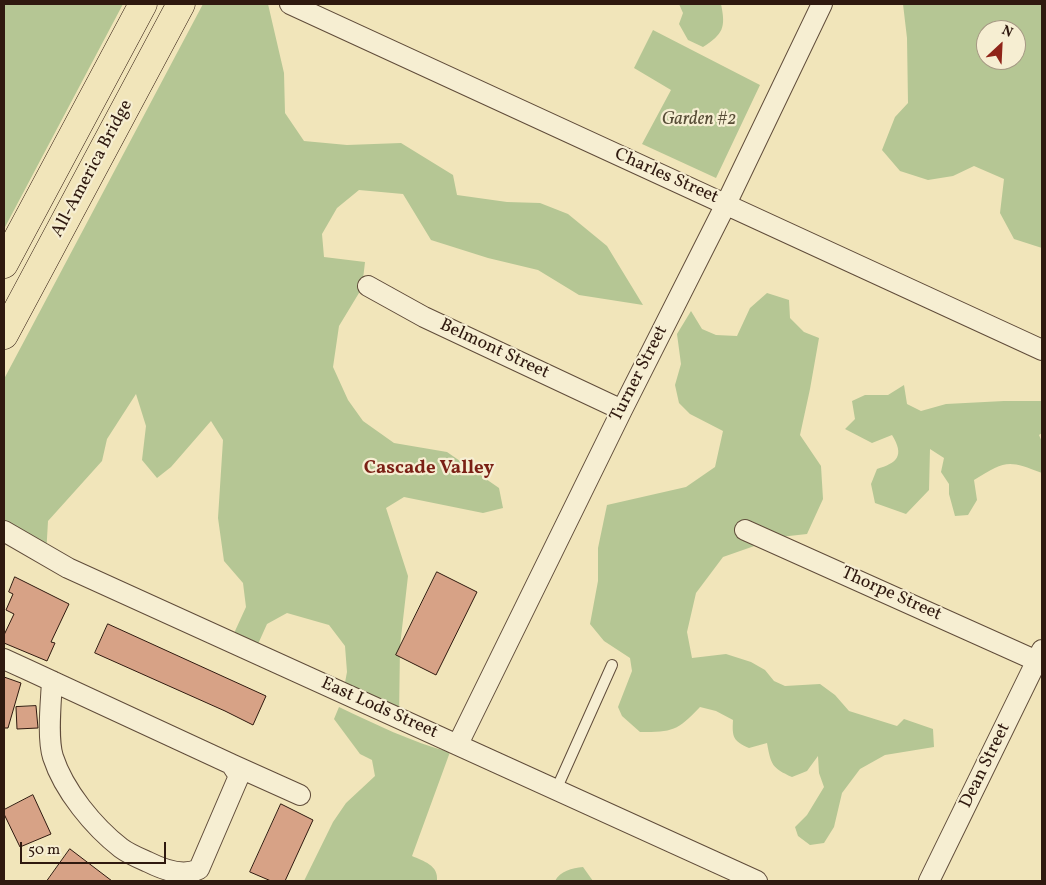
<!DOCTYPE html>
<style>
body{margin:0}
#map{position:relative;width:1046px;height:885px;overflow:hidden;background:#f1e5ba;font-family:Vollkorn,serif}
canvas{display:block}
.frame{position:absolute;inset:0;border:5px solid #2f190f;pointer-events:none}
.north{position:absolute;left:976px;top:20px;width:50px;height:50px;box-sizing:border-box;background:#f6eed2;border:1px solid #a69984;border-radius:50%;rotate:25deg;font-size:14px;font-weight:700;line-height:20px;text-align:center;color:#2f190f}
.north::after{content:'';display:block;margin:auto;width:18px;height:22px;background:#8f2418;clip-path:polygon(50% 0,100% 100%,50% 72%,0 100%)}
.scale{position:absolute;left:20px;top:842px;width:146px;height:22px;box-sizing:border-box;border:2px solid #2f190f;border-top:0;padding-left:6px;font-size:15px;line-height:18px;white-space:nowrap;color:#2f190f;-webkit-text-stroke:4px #f6eed2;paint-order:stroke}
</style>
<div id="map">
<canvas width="1046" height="885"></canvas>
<div class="frame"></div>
<div class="north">N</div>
<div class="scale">50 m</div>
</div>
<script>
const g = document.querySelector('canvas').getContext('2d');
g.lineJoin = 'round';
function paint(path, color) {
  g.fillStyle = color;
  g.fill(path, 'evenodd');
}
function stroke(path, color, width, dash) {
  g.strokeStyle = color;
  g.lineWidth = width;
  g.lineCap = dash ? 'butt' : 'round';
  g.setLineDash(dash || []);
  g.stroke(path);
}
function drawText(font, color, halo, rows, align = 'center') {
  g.font = font + ' Vollkorn,serif';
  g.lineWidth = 4.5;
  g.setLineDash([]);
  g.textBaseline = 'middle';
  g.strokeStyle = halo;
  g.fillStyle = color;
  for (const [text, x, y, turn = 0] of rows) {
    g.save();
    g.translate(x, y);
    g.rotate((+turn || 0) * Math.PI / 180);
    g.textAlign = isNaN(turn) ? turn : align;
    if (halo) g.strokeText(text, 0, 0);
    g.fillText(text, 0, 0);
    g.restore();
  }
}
const green = new Path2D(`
 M4,4H123L4,229Z
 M203,4H268L284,73L285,113L304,141L347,145L401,143L453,175L457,195L507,202L540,203L568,214L607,246L643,305L579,295L538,270L488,258L431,240L403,194L359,190L337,208L322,234L324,257L365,262L362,288L339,326L333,367L348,400L363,421L394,443L447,452L499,488L503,508L483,513L404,497L386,508L408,576L400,646L399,719L343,693L347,672L345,646L329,625L287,613L267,624L254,653L230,642L246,607L243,583L224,561L218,518L223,440L211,421L171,467L157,478L142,460L146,426L136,394L107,439L102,461L48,521L46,556L4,531V379Z
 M679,4H721C726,28 723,34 703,47L688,40L679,24L683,13Z
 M903,4H1042V248L1014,239L1000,213L1004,179L974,166L953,176L928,180L900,171L882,150L895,117L908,103L907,38ZM986,30H1016V60H986Z
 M653,30L760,85L716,178L642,144L671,90L634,68Z
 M767,293L789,300L790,318L804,332L819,338L810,389L800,435L821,466L823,499L807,534L780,537L723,557L696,593L687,632L692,658L726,654L751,662L765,670L774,681L785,686L820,684L835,695L849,711L897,726L904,719L933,729L934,747L885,755L860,769L842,793L834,827L824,843L810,845L798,836L795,827L807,815L824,787L819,773L818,756L807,771L792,777C772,768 771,765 767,743L749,748C733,741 732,737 733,720L716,711L700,707C677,731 673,732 640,732L622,716L618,707L632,671L630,658L604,641L590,624L598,581V548L607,505L686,487L715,467L723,431L690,414L679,403L675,385L681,364L677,334L691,311L702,329L716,335L737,336L750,308Z
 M904,385L907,404L921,411L946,404L1004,401H1042V433L1039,435L1042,442V473C1007,459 1005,461 974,480L977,500L968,515L955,516L949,494V484L941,472L944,458L930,449L929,490L906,514L875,503L871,484L877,469C897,463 905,456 892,435L872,443L845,429L855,419L852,401L865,395H888Z
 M339,707C375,724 411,742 450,752L412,856C423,861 439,865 437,881H304L333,822L346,803L375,776L372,760L360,754L334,719Z
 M583,867L593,881H555C560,871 572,868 583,867Z`);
const building = new Path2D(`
 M437,572L477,592L436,675L396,655Z
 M15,577L69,604L51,642L55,643L47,661L4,643V635L14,614L6,610L13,594L9,592Z
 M108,624L266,696L253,725L225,711L95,653Z
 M4,677L21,683L8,728H4Z
 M36,706L38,728L17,729L16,707Z
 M33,795L51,834L20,847L4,814V810Z
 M281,804L313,820L285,881H271L250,872Z
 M70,849L112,881H47Z`);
const service = new Path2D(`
 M556,790L612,665`);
const minor = new Path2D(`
 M290,4L1042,350
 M368,286L424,317L622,410
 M745,530L1037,661
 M4,531L68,568L757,881
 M4,659L28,670L231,764L239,776L199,869C183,877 164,870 148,862C139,858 129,854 121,848C94,827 64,791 53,757C47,738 51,702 52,681
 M458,744L622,410L726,204L822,4
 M231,764L300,795
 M929,881L1042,650`);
const primary = new Path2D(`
 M4,264L143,4
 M4,335L181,4`);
const parkNames = [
 ["Garden #2",699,121]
];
const streetNames = [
 ["All-America Bridge",93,169,-62],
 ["Charles Street",666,177,24],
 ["Belmont Street",494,350,25],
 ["Turner Street",640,374,-63],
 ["Thorpe Street",891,595,24],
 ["East Lods Street",379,709,24],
 ["Dean Street",986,766,-64]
];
const neighbourhoodNames = [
 ["Cascade Valley",429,470]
];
paint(green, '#b5c694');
paint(building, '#d7a286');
stroke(building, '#2f190f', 1);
stroke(service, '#604c3a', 12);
stroke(minor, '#604c3a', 22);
stroke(primary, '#2f190f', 29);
stroke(service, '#f6eed2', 10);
stroke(minor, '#f6eed2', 20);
stroke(primary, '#f1e5ba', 28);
drawText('italic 18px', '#574d37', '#f6eed2', parkNames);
drawText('18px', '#2f190f', '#f6eed2', streetNames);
drawText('bold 19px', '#7a1f14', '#f6eed2', neighbourhoodNames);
</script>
